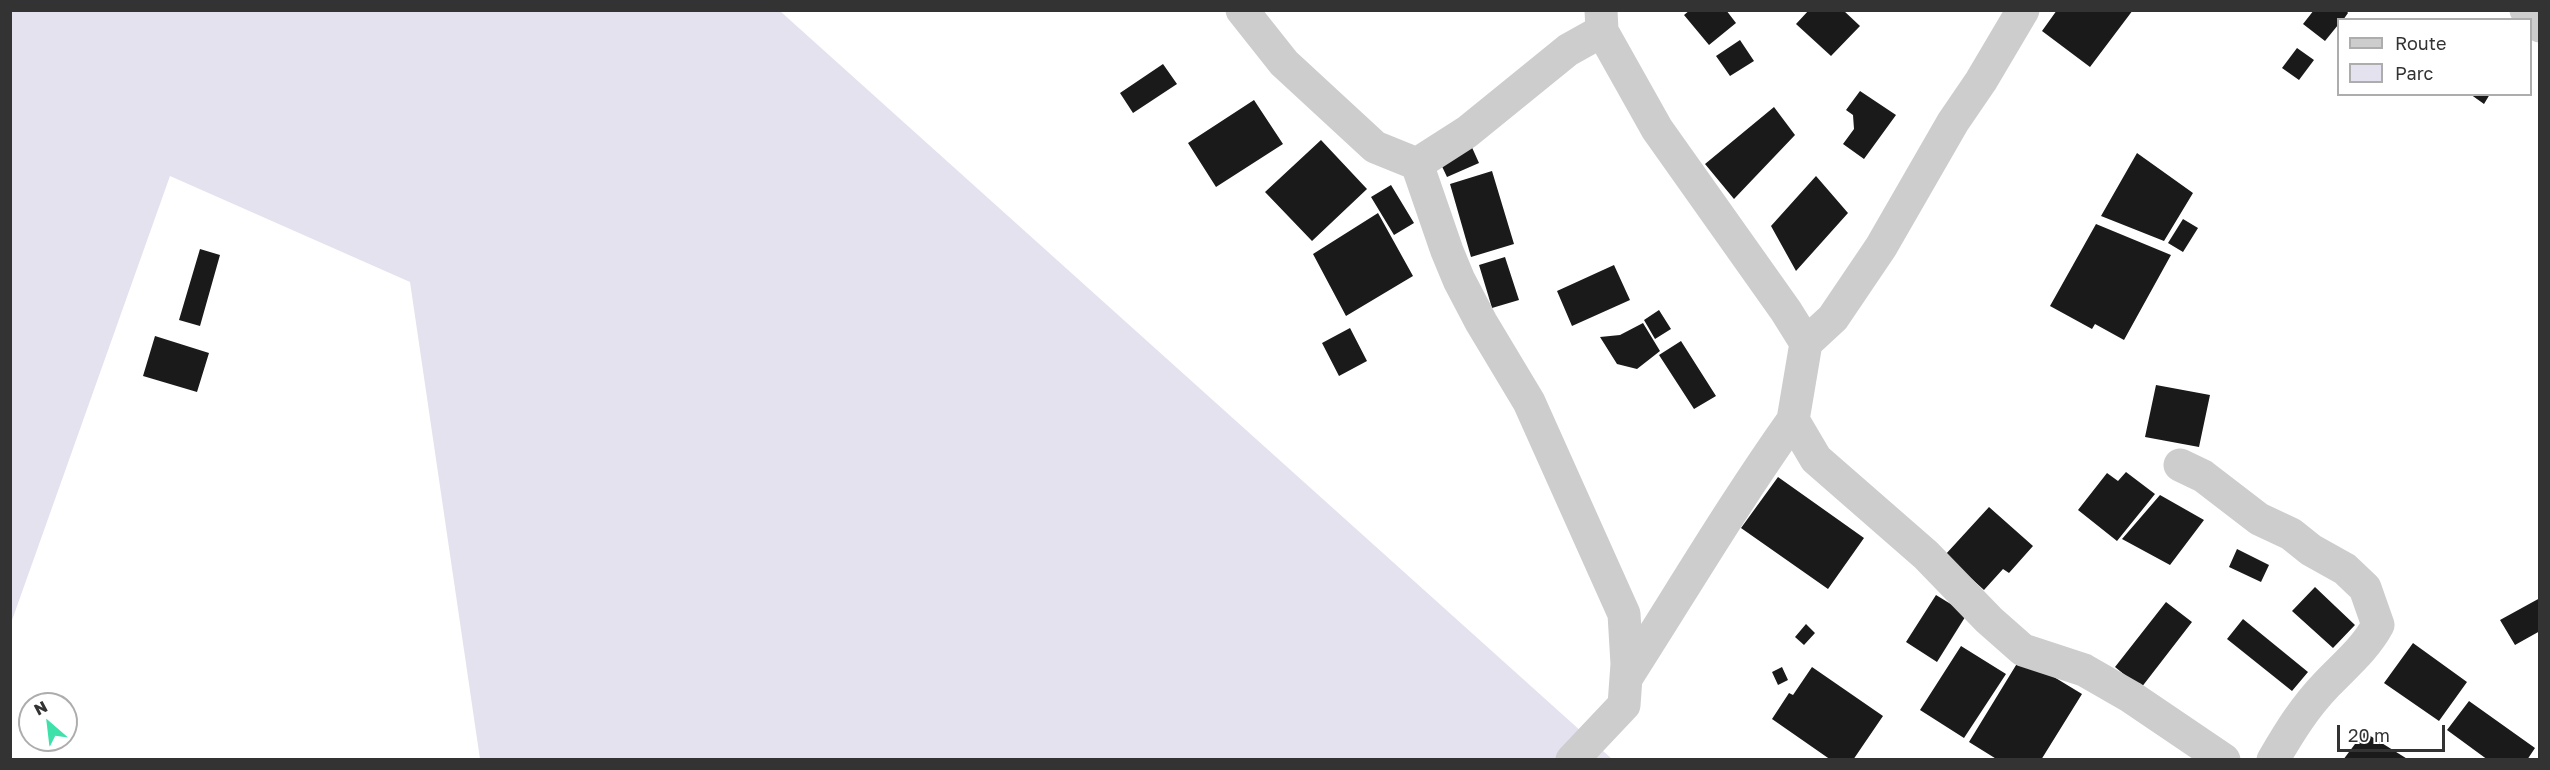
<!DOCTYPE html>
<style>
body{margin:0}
#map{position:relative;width:2550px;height:770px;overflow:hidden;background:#fff;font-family:"Golos Text",sans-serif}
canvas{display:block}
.frame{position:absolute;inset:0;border:12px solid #333;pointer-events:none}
.legend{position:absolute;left:2337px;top:18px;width:195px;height:78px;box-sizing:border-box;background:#fff;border:2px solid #adadad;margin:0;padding:8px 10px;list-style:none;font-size:18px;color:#333}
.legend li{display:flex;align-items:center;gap:12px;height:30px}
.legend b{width:30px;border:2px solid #adadad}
.north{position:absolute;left:18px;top:692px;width:60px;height:60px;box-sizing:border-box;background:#fff;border:2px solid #adadad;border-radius:50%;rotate:332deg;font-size:16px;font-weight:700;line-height:24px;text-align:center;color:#333}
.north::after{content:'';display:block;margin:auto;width:21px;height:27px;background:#3de1a9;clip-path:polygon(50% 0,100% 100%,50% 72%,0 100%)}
.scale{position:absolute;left:2337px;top:725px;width:108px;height:27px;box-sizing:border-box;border:3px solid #333;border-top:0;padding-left:8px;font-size:18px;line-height:21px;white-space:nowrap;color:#333;-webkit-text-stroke:4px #fff;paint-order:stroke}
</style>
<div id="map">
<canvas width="2550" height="770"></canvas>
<div class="frame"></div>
<ul class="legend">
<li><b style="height:8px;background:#cdcdcd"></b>Route</li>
<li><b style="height:16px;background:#e4e2ee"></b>Parc</li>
</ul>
<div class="north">N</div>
<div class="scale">20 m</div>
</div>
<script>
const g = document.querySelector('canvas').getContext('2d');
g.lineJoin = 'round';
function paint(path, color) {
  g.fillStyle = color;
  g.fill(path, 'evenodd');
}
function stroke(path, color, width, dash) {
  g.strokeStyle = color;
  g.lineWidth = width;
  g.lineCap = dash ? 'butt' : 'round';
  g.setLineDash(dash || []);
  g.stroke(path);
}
const green = new Path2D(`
 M11,11H780L1612,759H480L410,282L170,176L11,623Z`);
const building = new Path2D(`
 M1690,10H1726L1736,23L1709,45L1684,15Z
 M1809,10H1843L1860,26L1831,56L1796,24Z
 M2057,10H2133L2090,67L2042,31Z
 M2314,10H2346L2348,13L2343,20H2338V25L2325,41L2303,24Z
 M1740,40L1754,61L1730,76L1716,56Z
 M2297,48L2314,60L2299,80L2282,68Z
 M1163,64L1177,84L1133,113L1120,93Z
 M1860,91L1896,115L1864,159L1843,144L1854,129L1853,115L1846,110Z
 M2470,94H2490L2484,104Z
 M1254,100L1283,144L1216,187L1188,143Z
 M1774,107L1795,135L1734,199L1705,164Z
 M1321,140L1367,189L1312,241L1265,192Z
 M1470,143L1479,163L1447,177L1438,158Z
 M2137,153L2193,193L2164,241L2101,216Z
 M1492,171L1514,244L1471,257L1450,184Z
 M1816,176L1848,213L1796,271L1771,226Z
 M1391,185L1414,223L1394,235L1371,197Z
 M1378,213L1413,276L1346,316L1313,254Z
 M2183,219L2198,228L2183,252L2168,243Z
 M2096,224L2171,255L2124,340L2095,324L2092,329L2050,306Z
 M200,249L220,255L200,326L179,320Z
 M1505,257L1519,300L1492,308L1479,265Z
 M1614,265L1630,300L1572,326L1557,291Z
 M1659,310L1671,329L1655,339L1644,320Z
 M1643,323L1660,351L1637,369L1617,364L1600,337L1620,335Z
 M1350,328L1367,361L1339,376L1322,343Z
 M155,336L209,353L197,392L143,376Z
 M1681,341L1716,396L1694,409L1659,355Z
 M2156,385L2210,395L2199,447L2145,437Z
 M2126,472L2155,494L2117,541L2078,510L2107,473L2118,481Z
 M1778,477L1864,538L1828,589L1741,528Z
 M2160,495L2204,520L2170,565L2122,539Z
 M1989,507L2033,546L2009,573L2003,569L1984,590L1945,555Z
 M2237,549L2269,565L2261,582L2229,567Z
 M2315,587L2355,625L2333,648L2292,611Z
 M1936,595L1967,614L1937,662L1906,642Z
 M2540,598V631L2515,645L2500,620Z
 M2166,602L2192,622L2141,688L2115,667Z
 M2243,619L2308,672L2292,691L2227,639Z
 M1806,624L1815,633L1804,645L1795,637Z
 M2413,643L2467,682L2439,721L2384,683Z
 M1961,646L2006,674L1964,738L1920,710Z
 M2021,657L2082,694L2041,760H1998L1969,742Z
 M1782,667L1788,680L1778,685L1772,672Z
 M1812,667L1883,716L1853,760H1831L1772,719L1789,693L1793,695Z
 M2469,701L2535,748L2527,760H2488L2447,730Z
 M2364,732L2409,760H2343Z`);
const minor = new Path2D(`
 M1242,10L1284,63L1375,147L1417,164L1447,251L1459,280L1481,322L1529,402L1624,614L1627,664L1624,705L1572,760
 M2526,10L2540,26
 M1602,31L1657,129L1786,311L1806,343L1793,420L1816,459L1926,555L1989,620L2023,650L2084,670L2131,697L2224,760
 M1417,164L1467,132L1568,50L1602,31L1601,10
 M1806,343L1833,318L1881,247L1953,122L1981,81L2023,10
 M2180,465L2203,476L2259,519L2291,534L2311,550L2345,569L2365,588L2378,625C2365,649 2345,665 2327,684C2304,708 2290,731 2273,760
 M1627,677C1682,591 1734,503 1793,420`);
paint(green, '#e4e2ee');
paint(building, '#1a1a1a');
stroke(minor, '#cdcdcd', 33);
</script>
